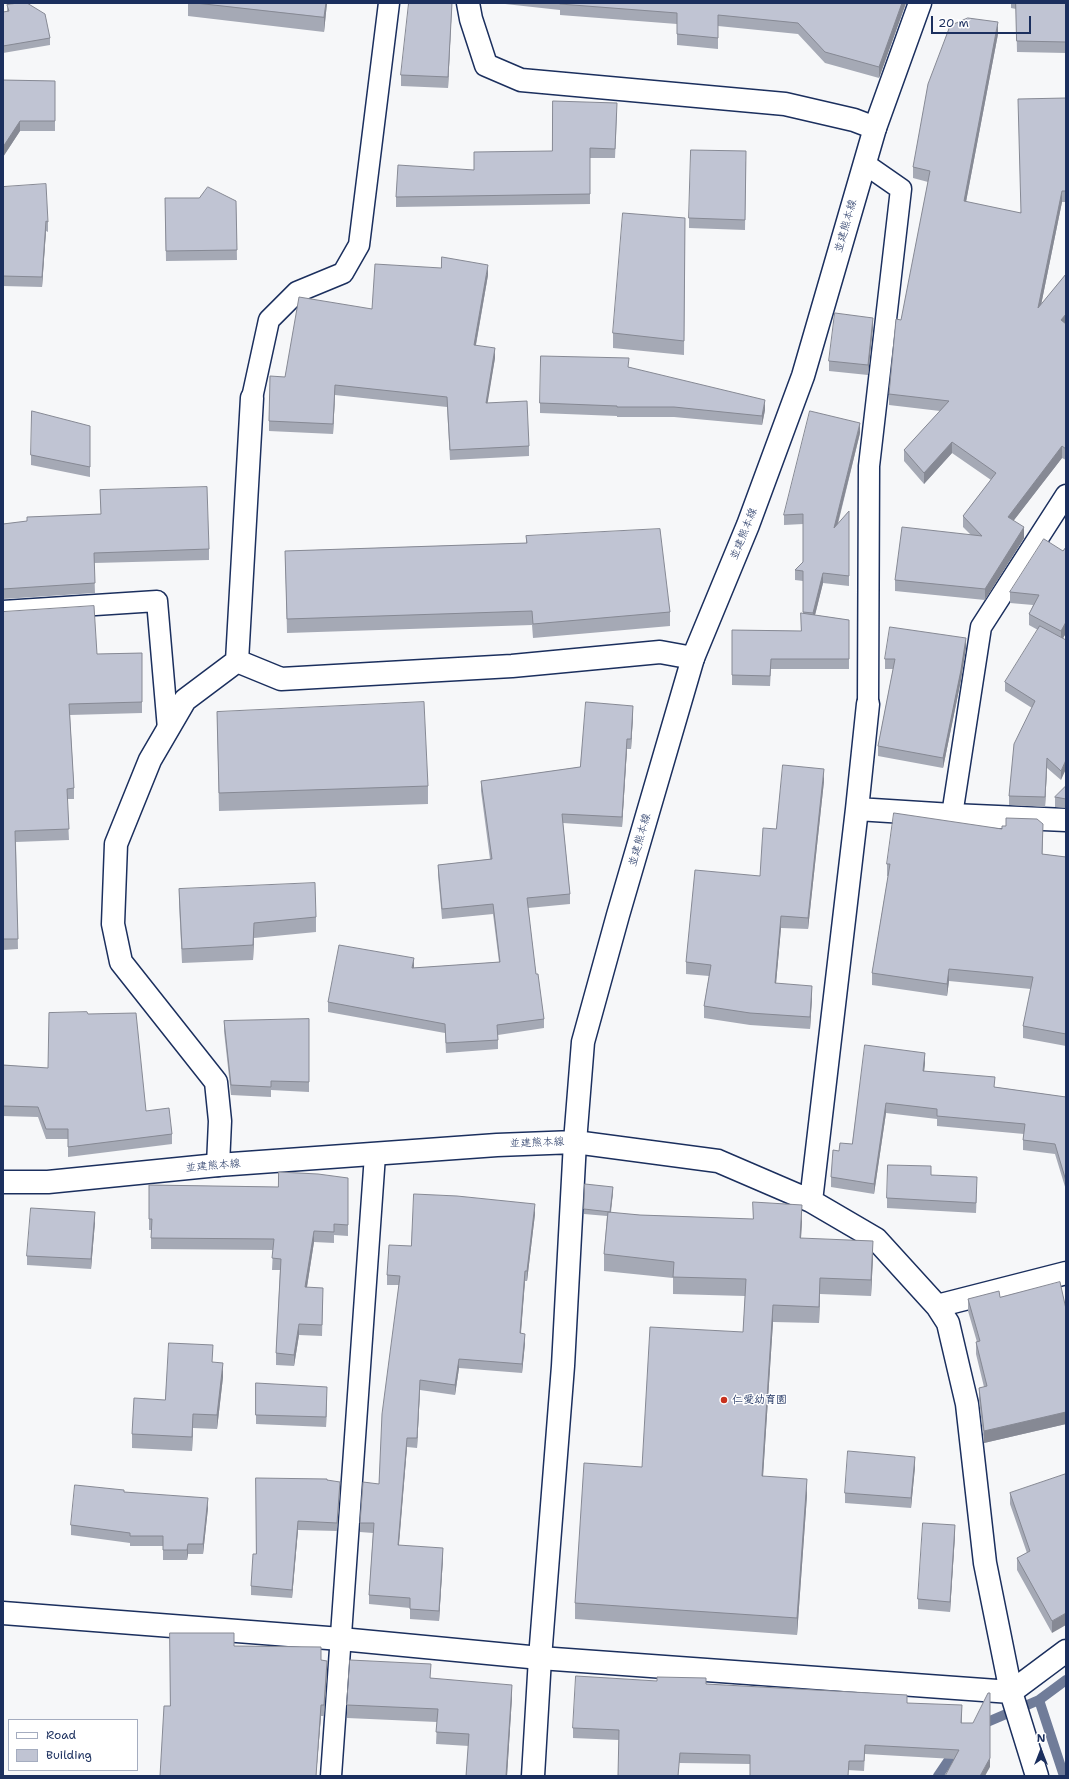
<!DOCTYPE html>
<meta charset="utf-8">
<style>
body{margin:0}
#map{position:relative;width:1069px;height:1779px;overflow:hidden;background:#f6f7f9;font-family:"Shantell Sans",sans-serif}
canvas{display:block}
.frame{position:absolute;inset:0;border:4px solid #1b2f5e;pointer-events:none}
.legend{position:absolute;left:8px;top:1719px;width:130px;height:52px;box-sizing:border-box;background:#fff;border:1px solid #a4acbf;margin:0;padding:5px 7px;list-style:none;font-size:12px;color:#1b2f5e}
.legend li{display:flex;align-items:center;gap:8px;height:20px}
.legend b{width:20px;border:1px solid #a4acbf}
.north{position:absolute;left:1021px;top:1731px;width:40px;height:40px;-webkit-text-stroke:3px #fff;paint-order:stroke;rotate:0deg;font-size:11px;font-weight:700;line-height:16px;text-align:center;color:#1b2f5e}
.north::after{content:'';display:block;margin:auto;width:14px;height:18px;background:#1b2f5e;clip-path:polygon(50% 0,100% 100%,50% 72%,0 100%)}
.scale{position:absolute;left:931px;top:16px;width:100px;height:18px;box-sizing:border-box;border:2px solid #1b2f5e;border-top:0;padding-left:5px;font-size:12px;line-height:14px;white-space:nowrap;color:#1b2f5e;-webkit-text-stroke:3px #fff;paint-order:stroke}
</style>
<div id="map">
<canvas width="1069" height="1779"></canvas>
<div class="frame"></div>
<ul class="legend">
<li><b style="height:5px;background:#fff"></b>Road</li>
<li><b style="height:11px;background:#c0c4d3"></b>Building</li>
</ul>
<div class="north">N</div>
<div class="scale">20 m</div>
</div>
<script>
const g = document.querySelector('canvas').getContext('2d');
g.lineJoin = 'round';
function stroke(path, color, width, dash) {
  g.strokeStyle = color;
  g.lineWidth = width;
  g.lineCap = dash ? 'butt' : 'round';
  g.setLineDash(dash || []);
  g.stroke(path);
}
function paint(path, color) {
  g.fillStyle = color;
  g.fill(path, 'evenodd');
}
function drawText(font, color, halo, rows, align = 'center') {
  g.font = font + ' "Shantell Sans","Klee One",sans-serif';
  g.lineWidth = 3;
  g.setLineDash([]);
  g.textBaseline = 'middle';
  g.strokeStyle = halo;
  g.fillStyle = color;
  for (const [text, x, y, turn = 0] of rows) {
    g.save();
    g.translate(x, y);
    g.rotate((+turn || 0) * Math.PI / 180);
    g.textAlign = isNaN(turn) ? turn : align;
    if (halo) g.strokeText(text, 0, 0);
    g.fillText(text, 0, 0);
    g.restore();
  }
}
const stream = new Path2D(`
 M1039,1700L1064,1776
 M978,1726L1039,1700L1066,1680
 M938,1776L957,1748`);
const lane = new Path2D(`
 M865,164L901,189L869,466L868,704
 M252,398L269,320L297,292L343,273L359,245L389,3
 M3,611L157,601L168,729
 M952,815L981,627L1066,495
 M331,1776L375,1155`);
const street = new Path2D(`
 M468,3L471,19L486,65L521,80L785,104L854,120L875,128
 M237,661L252,398
 M857,809L952,815L1066,820
 M575,1142L718,1161L811,1201L876,1239L937,1306L948,1323L967,1404L985,1563L1011,1692L1037,1776
 M218,1165L220,1121L216,1082L121,962L113,924L116,844L150,760L185,700L237,661L281,679L512,666L660,652L693,658
 M811,1201L857,809L868,704
 M937,1306L1066,1273
 M3,1613L341,1639L540,1658L1011,1692L1066,1651`);
const secondary = new Path2D(`
 M3,1182H48L218,1165L497,1145L575,1142
 M533,1776L540,1658L563,1366L575,1142L583,1042L618,915L693,658L748,525L803,376L875,128L920,3`);
const wall = new Path2D(`
 M188,3H327L324,32L188,16Z
 M452,3L448,88L401,86V75Z
 M496,3H906L879,78L825,63L798,34L718,26V49L677,45V24L560,15V10Z
 M1011,3H1066V53L1017,52L1016,9L1011,8Z
 M7,5L50,38V45L3,53V12H7Z
 M998,34L966,202L1020,213L1066,98V202H1062L1041,305L1066,274V460L1062,458L1013,521L1024,538L985,600L895,591V580L971,535L963,527V516L991,480L952,453L924,484L904,461V450L940,411L889,405V394L928,182L913,178V167Z
 M3,80L55,81V131H20L3,157Z
 M617,113L615,158H590V204L396,207V197L474,170L552,151Z
 M746,161L745,230L689,228V218Z
 M3,187L48,222V232L46,231L42,287L3,286Z
 M165,198L236,201L237,260L166,261Z
 M685,218L684,355L613,348V333Z
 M488,275L476,345L495,358L487,403L529,446V456L450,460L447,407L335,395L333,434L269,431V421L285,377L372,309Z
 M873,327L868,375L829,371V361Z
 M629,367L765,410L762,425L674,417H617V416L540,413V403Z
 M90,426V477L31,465V455Z
 M860,433L838,524L849,511V586L823,583L815,615L849,620V669H771L770,686L732,685V630L801,631L803,613V581L795,580V570L803,562V524L784,525V515Z
 M100,490L209,549V560L94,563L95,593L3,599V524L101,514Z
 M526,536L670,612V626L533,638L532,625L287,633L285,551L526,543Z
 M1066,547V633L1063,638L1061,780L1047,768L1045,807L1009,805V796L1032,708L1005,691V682L1038,630L1029,625V614L1033,605L1010,603V592L1063,551Z
 M3,612L97,654L142,653V713L70,715L74,788V799H67L69,840L16,842L18,949L3,950Z
 M966,648L961,680L943,768L878,756V746L893,669H885V659Z
 M217,712L428,786V804L219,811Z
 M633,716L631,749H627L622,827L563,823L570,894V904L528,908L536,974L544,1019V1028L498,1035V1049L446,1053L445,1033L328,1012V1002L414,968L499,962L493,914L442,919L438,875V865L490,859L481,791V781L580,767Z
 M824,781L808,929L781,928L776,983L812,998L810,1029L750,1025L704,1018V1006L709,976L686,974V962L760,876L776,829Z
 M1066,786V808L1055,807V797Z
 M1043,836L1042,854L1066,857V1046L1023,1038V1026L1031,989L949,981L947,996L872,985V973L888,876H887V864Z
 M179,889L316,917V932L254,938L253,960L182,963L179,903Z
 M88,1014L146,1111L172,1134V1144L68,1157V1139H46L38,1117L3,1116V1065L48,1068Z
 M309,1019V1092L271,1090V1097L231,1095L224,1031V1021Z
 M925,1053V1063L924,1071L995,1087L1066,1097V1190L1055,1154L1023,1150V1140L1024,1134L937,1126V1119L886,1113L874,1194L831,1187V1177L839,1151L852,1144Z
 M931,1175L977,1187L976,1213L887,1208V1198Z
 M348,1178V1236L334,1235V1243L314,1242L307,1287L323,1300L322,1336L299,1335L294,1366L276,1365V1353L280,1270H272L273,1250L151,1249V1230H149V1185L278,1187Z
 M613,1192L611,1213L640,1215L802,1221L801,1238L873,1257L871,1296L820,1294L819,1323L773,1322L763,1476L807,1495L797,1635L575,1619V1603L642,1467L743,1332L745,1296L673,1294V1278L604,1271V1254L607,1216L584,1214V1209Z
 M535,1214L527,1281H525L521,1333L525,1343L522,1373L459,1368L455,1395L420,1390L417,1448L407,1447L399,1545L443,1558L439,1621L410,1619V1608L369,1604V1595L373,1533L360,1532V1523L379,1484L399,1285H387V1275L411,1246Z
 M95,1222L91,1269L27,1265V1256Z
 M1000,1297L1066,1309V1424L984,1443L979,1400V1388L984,1387L976,1354V1342H977L968,1311V1299Z
 M212,1362L223,1377L217,1429L193,1428L192,1451L132,1448V1434L165,1400Z
 M256,1383L327,1396L326,1427L256,1424Z
 M915,1467L911,1508L845,1503V1493Z
 M1066,1474L1052,1633L1017,1570V1558L1027,1553L1010,1504V1493Z
 M327,1480L340,1490L337,1531L298,1530L292,1598L251,1595V1586L256,1554Z
 M124,1492L208,1508L203,1554H188L187,1560H163V1546H130V1543L71,1535V1525Z
 M955,1535L950,1612L918,1609V1599Z
 M234,1646L327,1672L324,1716H321L316,1776H160L170,1706Z
 M431,1678L512,1697L507,1776H466L469,1746L436,1744L437,1722L347,1718V1705Z
 M706,1684L907,1703L962,1714V1723L990,1767L954,1759L865,1754L864,1771L750,1764L680,1763L619,1740L573,1738V1728Z`);
const shadedWall = new Path2D(`
 M326,3H327L324,32V17Z
 M452,3L448,88V77Z
 M902,3H906L879,78V67Z
 M998,22V34L964,212V201Z
 M20,121V131L3,157V147Z
 M1062,191V202L1038,320V308Z
 M46,221V231L42,287V277Z
 M488,265V275L474,355V345Z
 M1066,314V325L1061,320Z
 M873,318V327L868,375V365Z
 M495,348V358L486,413V403Z
 M335,385V395L333,434V424Z
 M765,400V410L762,425V416Z
 M860,423V433L834,538V528Z
 M952,442V453L924,484V473Z
 M1062,446V458L1008,528V517Z
 M1024,527V538L985,600V589Z
 M823,573V583L813,623V613Z
 M1066,622V633L1061,642V631Z
 M966,638V648L961,680L943,768V758Z
 M633,706V716L631,749V739Z
 M627,739V749L622,827V817Z
 M1047,758V768L1045,807V797Z
 M1066,760V769L1061,780V771Z
 M824,769V781L808,929V918Z
 M1043,824V836L1042,866V854Z
 M781,916V928L775,995V983Z
 M254,923V938L253,960V945Z
 M414,958V968H412Z
 M949,969V981L947,996V984Z
 M812,986V998L810,1029V1017Z
 M925,1053V1063L923,1081V1071Z
 M886,1103V1113L874,1194V1184Z
 M613,1187V1192L610,1217V1212Z
 M535,1204V1214L527,1281V1271Z
 M802,1205V1221L800,1254V1238Z
 M95,1212V1222L91,1269V1259Z
 M314,1231V1242L305,1299V1287Z
 M873,1241V1257L871,1296V1280Z
 M525,1271V1281L520,1343V1333Z
 M820,1278V1294L819,1323V1307Z
 M773,1305V1322L762,1492V1476Z
 M299,1324V1335L294,1366V1355Z
 M525,1334V1343L522,1373V1364Z
 M459,1359V1368L455,1395V1385Z
 M223,1363V1377L217,1429V1415Z
 M420,1380V1390L417,1448V1438Z
 M327,1387V1396L326,1427V1417Z
 M1066,1412V1424L984,1443V1431Z
 M193,1414V1428L192,1451V1437Z
 M407,1438V1447L398,1555V1545Z
 M915,1457V1467L911,1508V1498Z
 M807,1479V1495L797,1635V1618Z
 M340,1482V1490L337,1531V1523Z
 M208,1498V1508L203,1554V1544Z
 M298,1521V1530L292,1598V1590Z
 M955,1525V1535L950,1612V1602Z
 M188,1544V1554L187,1560V1550Z
 M443,1548V1558L439,1621V1611Z
 M1066,1613V1625L1052,1633V1621Z
 M327,1661V1672L324,1716V1705Z
 M512,1685V1697L507,1776H506Z
 M321,1705V1716L316,1776Z
 M990,1758V1767L985,1776H980Z`);
const building = new Path2D(`
 M18,3H27L45,14L50,38L3,46V12L9,11L7,5Z
 M196,3H326L324,17Z
 M409,3H452L448,77L401,75Z
 M560,3H902L879,67L825,52L798,23L718,15V38L677,34V13L560,4Z
 M1016,3H1066V42L1017,41Z
 M968,18L998,22L964,201L1021,213L1018,99L1066,98V191H1062L1038,308L1066,274V314L1061,320L1066,324V449L1062,446L1008,517L1024,527L985,589L895,580L902,527L982,536L963,516L996,473L952,442L924,473L904,450L949,401L889,394L896,319L901,320L930,171L913,167L928,84L950,26Z
 M3,80L55,81V121H20L3,147Z
 M553,101L617,103L615,149L590,148V194L396,197L398,165L474,170V152L552,151Z
 M691,150L746,151L745,220L689,218Z
 M46,184L48,222L46,221L42,277L3,276V187Z
 M208,187L236,201L237,250L166,251L165,198H199Z
 M623,213L685,218L684,341L613,333Z
 M442,257L488,265L474,345L495,348L486,403L527,401L529,446L450,450L447,397L335,385L333,424L269,421L270,376L285,377L299,297L372,309L375,264L441,268Z
 M835,313L873,318L868,365L829,361Z
 M541,356L629,358L628,367L765,400L762,416L674,407H617V406L540,403Z
 M32,411L90,426V467L31,455Z
 M810,411L860,423L834,528L849,511V576L823,573L813,613L803,612V571L795,570L803,562V514L784,515Z
 M207,487L209,549L94,553L95,583L3,589V524L27,521V517L101,514L100,490Z
 M660,529L670,612L533,624L532,611L287,619L285,551L527,543L526,536Z
 M1044,539L1063,551L1066,547V622L1061,631L1029,614L1039,595L1010,592Z
 M94,606L97,654L142,653V702L69,704L74,788L67,789L69,829L15,831L18,939H3V612Z
 M801,613L849,620V659H771L770,676L732,675V630L801,631Z
 M1040,626L1066,640V760L1061,771L1047,758L1045,797L1009,796L1014,744L1035,701L1005,682Z
 M890,627L966,638L961,670L943,758L878,746L895,659H885Z
 M424,702L428,786L219,793L217,712Z
 M586,702L633,706L631,739H627L622,817L562,814L570,894L527,898L536,974H538L544,1019L497,1025L498,1040L446,1043L445,1024L328,1002L339,945L414,958L412,968L500,962L493,904L442,909L438,865L492,859L481,781L580,767Z
 M783,765L824,769L808,918L781,916L775,983L812,986L810,1017L750,1013L704,1006L711,965L686,962L695,870L760,876L763,828L776,829Z
 M1066,786V799L1055,797Z
 M894,813L1002,829V826H1006V818L1037,819L1043,824L1042,854L1066,857V1034L1023,1026L1033,977L949,969L947,984L872,973L890,864H887Z
 M315,883L316,917L254,923L253,945L182,949L179,889Z
 M87,1012L88,1014L136,1013L146,1111L169,1108L172,1134L68,1147V1129H46L38,1107L3,1106V1065L48,1068L49,1013Z
 M309,1019V1082L271,1081V1087L231,1085L224,1021Z
 M865,1045L925,1053L923,1071L995,1077L994,1087L1066,1097V1181L1055,1144L1023,1140L1025,1124L937,1116V1109L886,1103L874,1184L831,1177L833,1150L839,1151L840,1143L852,1144Z
 M888,1165L931,1166V1175L977,1177L976,1203L887,1198Z
 M279,1172L318,1174L348,1178V1225L334,1224V1232L314,1231L305,1287L323,1288L322,1325L299,1324L294,1355L276,1353L281,1259L272,1258L274,1239L151,1238L152,1219H149V1185L278,1187Z
 M585,1184L613,1187L610,1212L584,1209Z
 M414,1194L457,1196L535,1204L527,1271H525L520,1333L525,1334L522,1364L459,1359L455,1385L420,1380L417,1438H407L398,1545L443,1548L439,1611L410,1609V1598L369,1595L374,1523H360L363,1482L379,1484L382,1414L400,1276L387,1275L389,1245L411,1246Z
 M753,1202L802,1205L800,1238L873,1241L871,1280L820,1278L819,1307L773,1305L762,1476L807,1479L797,1618L575,1603L584,1463L642,1467L650,1327L743,1332L746,1279L673,1277L674,1262L604,1254L608,1212L640,1215L753,1219Z
 M31,1208L95,1212L91,1259L27,1256Z
 M1060,1282L1066,1309V1412L984,1431L979,1388L987,1386L976,1342L980,1341L968,1299L999,1291L1000,1297Z
 M169,1343L213,1345L212,1362L223,1363L217,1415L193,1414L192,1437L132,1434L134,1398L165,1400Z
 M256,1383L327,1387L326,1417L256,1415Z
 M848,1451L915,1457L911,1498L845,1493Z
 M1066,1474V1613L1052,1621L1017,1558L1030,1551L1010,1493Z
 M256,1478L327,1479V1480L340,1482L337,1523L298,1521L292,1590L251,1586L253,1554H256Z
 M75,1485L124,1490V1492L208,1498L203,1544H188L187,1550H163V1536H130V1533L71,1525Z
 M923,1523L955,1525L950,1602L918,1599Z
 M170,1633H234V1646L321,1647V1660L327,1661L324,1705H321L316,1776H160L164,1706H170Z
 M350,1660L431,1664L430,1678L512,1685L506,1776H466L469,1734L436,1732L438,1709L347,1705Z
 M576,1676L657,1681V1677L706,1678V1684L907,1695V1703L962,1705L961,1723H973L988,1693H990V1758L980,1776H945L959,1750L865,1745L864,1761H849L848,1776H750V1755L680,1753L678,1776H618L619,1730L573,1728Z`);
const markers = [
 [724,1400,4,"#c8321e"]
];
const streetNames = [
 ["並建熊本線",846,226,-74],
 ["並建熊本線",744,534,-68],
 ["並建熊本線",640,840,-74],
 ["並建熊本線",537,1143,-2],
 ["並建熊本線",213,1166,-5]
];
const poiNames = [
 ["仁愛幼育園",732,1400]
];
stroke(stream, '#707c99', 10);
stroke(lane, '#1b2f5e', 23);
stroke(street, '#1b2f5e', 25);
stroke(secondary, '#1b2f5e', 25);
stroke(lane, '#fff', 20);
stroke(street, '#fff', 22);
stroke(secondary, '#fff', 22);
paint(wall, '#a5a9b5');
paint(shadedWall, '#868994');
paint(building, '#c0c4d3');
stroke(building, '#868994', 1);
for (const [x, y, r, color] of markers) {
  const dot = new Path2D();
  dot.arc(x, y, r, 0, 2 * Math.PI);
  g.fillStyle = color;
  g.fill(dot);
  stroke(dot, '#fff', 1.5);
}
drawText('11px', '#1b2f5e', '#fff', streetNames);
drawText('bold 11px', '#1b2f5e', '#fff', poiNames, 'left');
</script>
